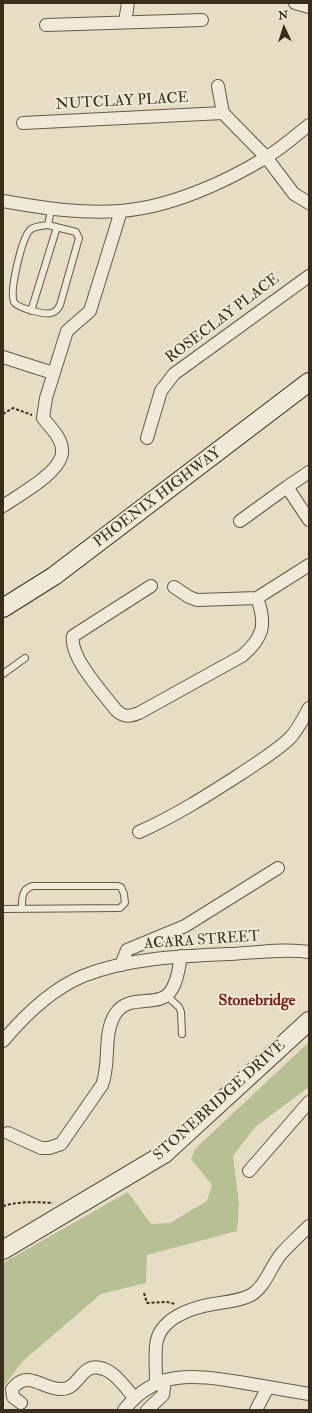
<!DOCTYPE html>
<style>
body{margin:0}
#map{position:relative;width:312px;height:1413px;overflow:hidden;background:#e6ddc4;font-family:"IM FELL Double Pica",serif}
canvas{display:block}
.frame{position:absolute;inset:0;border:4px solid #3b2d1b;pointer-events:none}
.north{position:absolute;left:264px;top:8px;width:40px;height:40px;-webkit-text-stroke:3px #efe9d9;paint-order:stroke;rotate:356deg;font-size:11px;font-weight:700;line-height:16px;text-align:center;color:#3b2d1b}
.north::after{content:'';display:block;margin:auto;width:14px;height:18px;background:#3b2d1b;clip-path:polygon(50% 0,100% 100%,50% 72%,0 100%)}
</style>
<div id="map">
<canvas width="312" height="1413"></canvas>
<div class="frame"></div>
<div class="north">N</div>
</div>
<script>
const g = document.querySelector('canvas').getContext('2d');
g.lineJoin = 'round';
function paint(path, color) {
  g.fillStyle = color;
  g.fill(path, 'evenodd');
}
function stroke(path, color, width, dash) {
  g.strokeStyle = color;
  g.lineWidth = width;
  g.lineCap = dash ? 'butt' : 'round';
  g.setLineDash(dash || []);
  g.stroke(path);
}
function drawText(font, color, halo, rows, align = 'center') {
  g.font = font + ' "IM FELL Double Pica",serif';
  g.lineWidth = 4;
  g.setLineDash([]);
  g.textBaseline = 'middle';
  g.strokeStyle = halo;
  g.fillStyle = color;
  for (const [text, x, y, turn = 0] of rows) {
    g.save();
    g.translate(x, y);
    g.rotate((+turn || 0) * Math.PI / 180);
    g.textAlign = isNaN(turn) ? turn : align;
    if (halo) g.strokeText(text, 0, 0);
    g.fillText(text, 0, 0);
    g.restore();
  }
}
const green = new Path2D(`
 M309,1042V1087L255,1127L233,1156L239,1205L237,1231L147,1255L146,1283L101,1294L23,1361L3,1387V1263L128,1192L151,1224L170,1223L207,1201L212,1185L191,1159L195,1149Z`);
const path = new Path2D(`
 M3,414L13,408L32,415
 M3,1206C20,1201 36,1202 53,1203
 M144,1293L147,1303L167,1302L175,1304`);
const lane = new Path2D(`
 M48,225L76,232L79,238L60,305C58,309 56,312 51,313C45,315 17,308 14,302C9,291 22,238 30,230C34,226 42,226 48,225Z
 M48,225L51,210
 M31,311L57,227
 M3,674L25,658
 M3,909C42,909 81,908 120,908L125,903L124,894L121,887L118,886H33C21,889 22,899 22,909
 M167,996L179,1007L181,1012L182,1034`);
const street = new Path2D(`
 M295,3L309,7
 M125,22L128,3
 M46,25L202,20
 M218,86L223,113
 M23,123L223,113L266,157L294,194L309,203
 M3,201C42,208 81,214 121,211C170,207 224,183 265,158C281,149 295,136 309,125
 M3,357L53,373
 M147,438L161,391L174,374L309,276
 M309,472L287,487L309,520
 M3,506C19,495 64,471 62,450C62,438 50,427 43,418L46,398L67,331L90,311L121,211
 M240,521L287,487
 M151,586L73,636C69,657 103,693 116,710C123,717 129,717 139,713L242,656C263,638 267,625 257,598
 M174,587L189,597L197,600L257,598L309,565
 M139,832C175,816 208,795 242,773C258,762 275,752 289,739C298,730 303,719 309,708
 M121,965L127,950L185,926L278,868
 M3,1041C24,1016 52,989 83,976C129,958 181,956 230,954C255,953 284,948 309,952
 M8,1133L41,1148H49L61,1144L102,1085C111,1063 102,1033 116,1013C130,992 161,1010 172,989C178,980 179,967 181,956
 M249,1171L309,1102
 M156,1383C156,1371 155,1358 156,1346C158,1319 190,1308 213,1304C225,1302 240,1301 251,1295C265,1287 271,1266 281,1254C290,1244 300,1235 309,1226
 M21,1403L13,1397L12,1389C28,1368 43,1390 62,1389C79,1389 81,1363 100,1368C114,1370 125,1388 135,1398
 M124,1410C156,1369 194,1375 239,1382C262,1386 286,1390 309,1394
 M147,1410L163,1395L165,1380
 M256,1410L268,1387`);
const secondary = new Path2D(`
 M3,608L54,576L309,382
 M3,1250L164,1154L309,1021`);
const streetNames = [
 ["NUTCLAY PLACE",122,102,-3],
 ["ROSECLAY PLACE",223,319,-37],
 ["PHOENIX HIGHWAY",158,498,-37],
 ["ACARA STREET",202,941,-4],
 ["STONEBRIDGE DRIVE",220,1101,-42]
];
const neighbourhoodNames = [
 ["Stonebridge",257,1002]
];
paint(green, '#b6c093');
stroke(lane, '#665945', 8);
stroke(street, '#665945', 14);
stroke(secondary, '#3b2d1b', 20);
stroke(path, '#3b2d1b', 2, [3, 2]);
stroke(lane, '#efe9d9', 6);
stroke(street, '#efe9d9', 12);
stroke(secondary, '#efe9d9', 18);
drawText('15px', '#3b2d1b', '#efe9d9', streetNames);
drawText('bold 16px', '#7a1f14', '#efe9d9', neighbourhoodNames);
</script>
